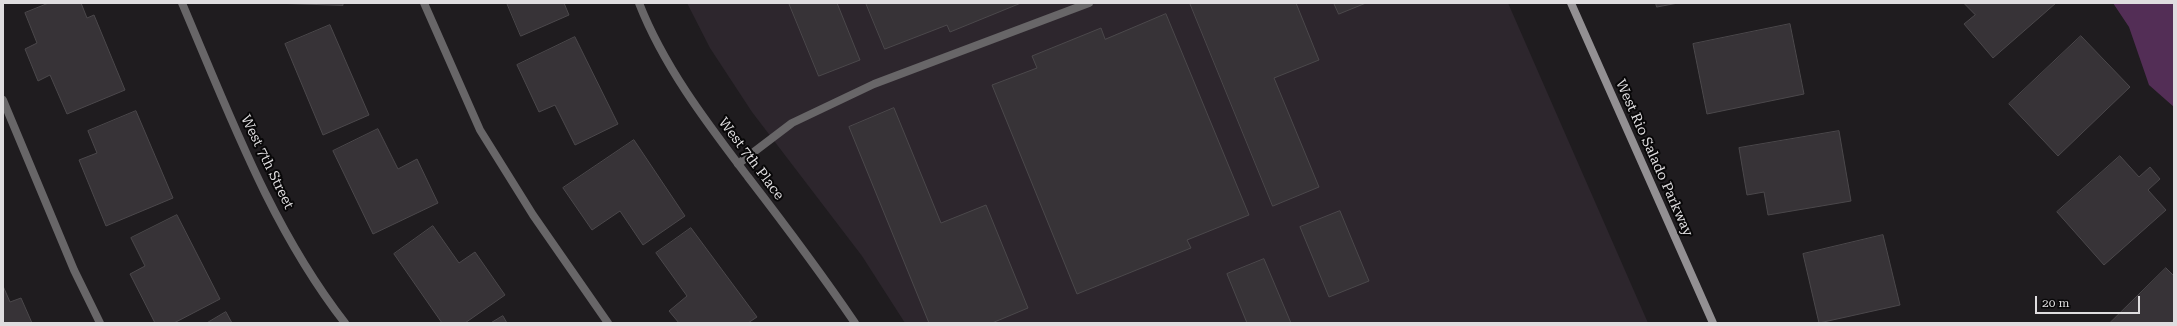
<!DOCTYPE html>
<style>
body{margin:0}
#map{position:relative;width:2177px;height:326px;overflow:hidden;background:#1f1c1f;font-family:"Roboto Serif",serif}
canvas{display:block}
.frame{position:absolute;inset:0;border:4px solid #dfdddf;pointer-events:none}
.scale{position:absolute;left:2035px;top:296px;width:105px;height:18px;box-sizing:border-box;border:2px solid #dfdddf;border-top:0;padding-left:5px;font-size:12px;line-height:14px;white-space:nowrap;color:#dfdddf;-webkit-text-stroke:3px #080708;paint-order:stroke}
</style>
<div id="map">
<canvas width="2177" height="326"></canvas>
<div class="frame"></div>
<div class="scale">20 m</div>
</div>
<script>
const g = document.querySelector('canvas').getContext('2d');
g.lineJoin = 'round';
function paint(path, color) {
  g.fillStyle = color;
  g.fill(path, 'evenodd');
}
function stroke(path, color, width, dash) {
  g.strokeStyle = color;
  g.lineWidth = width;
  g.lineCap = dash ? 'butt' : 'round';
  g.setLineDash(dash || []);
  g.stroke(path);
}
function drawText(font, color, halo, rows, align = 'center') {
  g.font = font + ' "Roboto Serif",serif';
  g.lineWidth = 4;
  g.setLineDash([]);
  g.textBaseline = 'middle';
  g.strokeStyle = halo;
  g.fillStyle = color;
  for (const [text, x, y, turn = 0] of rows) {
    g.save();
    g.translate(x, y);
    g.rotate((+turn || 0) * Math.PI / 180);
    g.textAlign = isNaN(turn) ? turn : align;
    if (halo) g.strokeText(text, 0, 0);
    g.fillText(text, 0, 0);
    g.restore();
  }
}
const built = new Path2D(`
 M687,3H1508L1648,323H905L862,256L752,112L710,48Z`);
const green = new Path2D(`
 M2113,3H2174V107L2149,85L2129,27Z`);
const building = new Path2D(`
 M49,3H81L87,18L94,15L125,90L67,114L50,75L38,81L25,49L37,43L25,13Z
 M272,3H343V5Z
 M507,3H564L569,15L521,36Z
 M789,3H837L860,60L819,76Z
 M866,3H1021L950,32L947,25L885,49Z
 M1190,3H1296L1319,60L1274,78L1319,187L1273,206Z
 M1334,3H1366L1339,14Z
 M1656,3H1678L1657,7Z
 M1964,3H2056L1993,58L1964,24L1975,15Z
 M1166,14L1249,215L1187,240L1191,248L1077,294L992,85L1037,68L1032,56L1101,28L1105,39Z
 M1790,24L1804,94L1707,114L1693,44Z
 M330,25L369,115L323,135L285,44Z
 M2081,36L2130,87L2058,156L2009,104Z
 M575,37L618,124L575,145L555,105L539,112L517,65Z
 M894,108L941,223L986,205L1028,308L992,323H929L849,127Z
 M136,111L173,198L106,226L79,160L97,153L88,131Z
 M378,129L398,169L417,159L438,203L373,234L333,151Z
 M1839,131L1851,201L1768,215L1764,192L1747,195L1739,148Z
 M634,140L685,216L643,245L620,211L592,230L563,188Z
 M2120,156L2139,177L2150,167L2160,179L2148,190L2166,210L2104,265L2057,212Z
 M1340,211L1369,281L1329,297L1300,227Z
 M177,215L220,299L174,323H155L130,274L145,266L131,238Z
 M433,226L459,263L475,252L505,295L465,323H442L394,254Z
 M691,228L757,317L748,323H679L669,311L687,296L656,253Z
 M1883,235L1900,305L1819,323L1803,254Z
 M1264,259L1291,323H1247L1227,274Z
 M2166,268L2174,276V323H2110Z
 M3,286L10,302L21,298L32,323H3Z
 M226,312L232,323H207Z
 M503,316L507,323H491Z`);
const lane = new Path2D(`
 M424,3L480,130L533,215L608,323
 M3,100L74,270L100,323
 M738,164L792,123L874,84L1089,3`);
const street = new Path2D(`
 M182,3C229,113 271,228 345,323
 M639,3C664,67 707,123 748,177C785,225 821,273 855,323`);
const secondary = new Path2D(`
 M1571,3L1713,323`);
const streetNames = [
 ["West Rio Salado Parkway",1654,158,66],
 ["West 7th Place",751,159,53],
 ["West 7th Street",267,162,64]
];
paint(built, '#2d262d');
paint(green, '#532e56');
paint(building, '#373337');
stroke(building, '#4b484b', 1);
stroke(lane, '#686668', 8);
stroke(street, '#686668', 8);
stroke(secondary, '#939093', 8);
drawText('14px', '#dfdddf', '#080708', streetNames);
</script>
